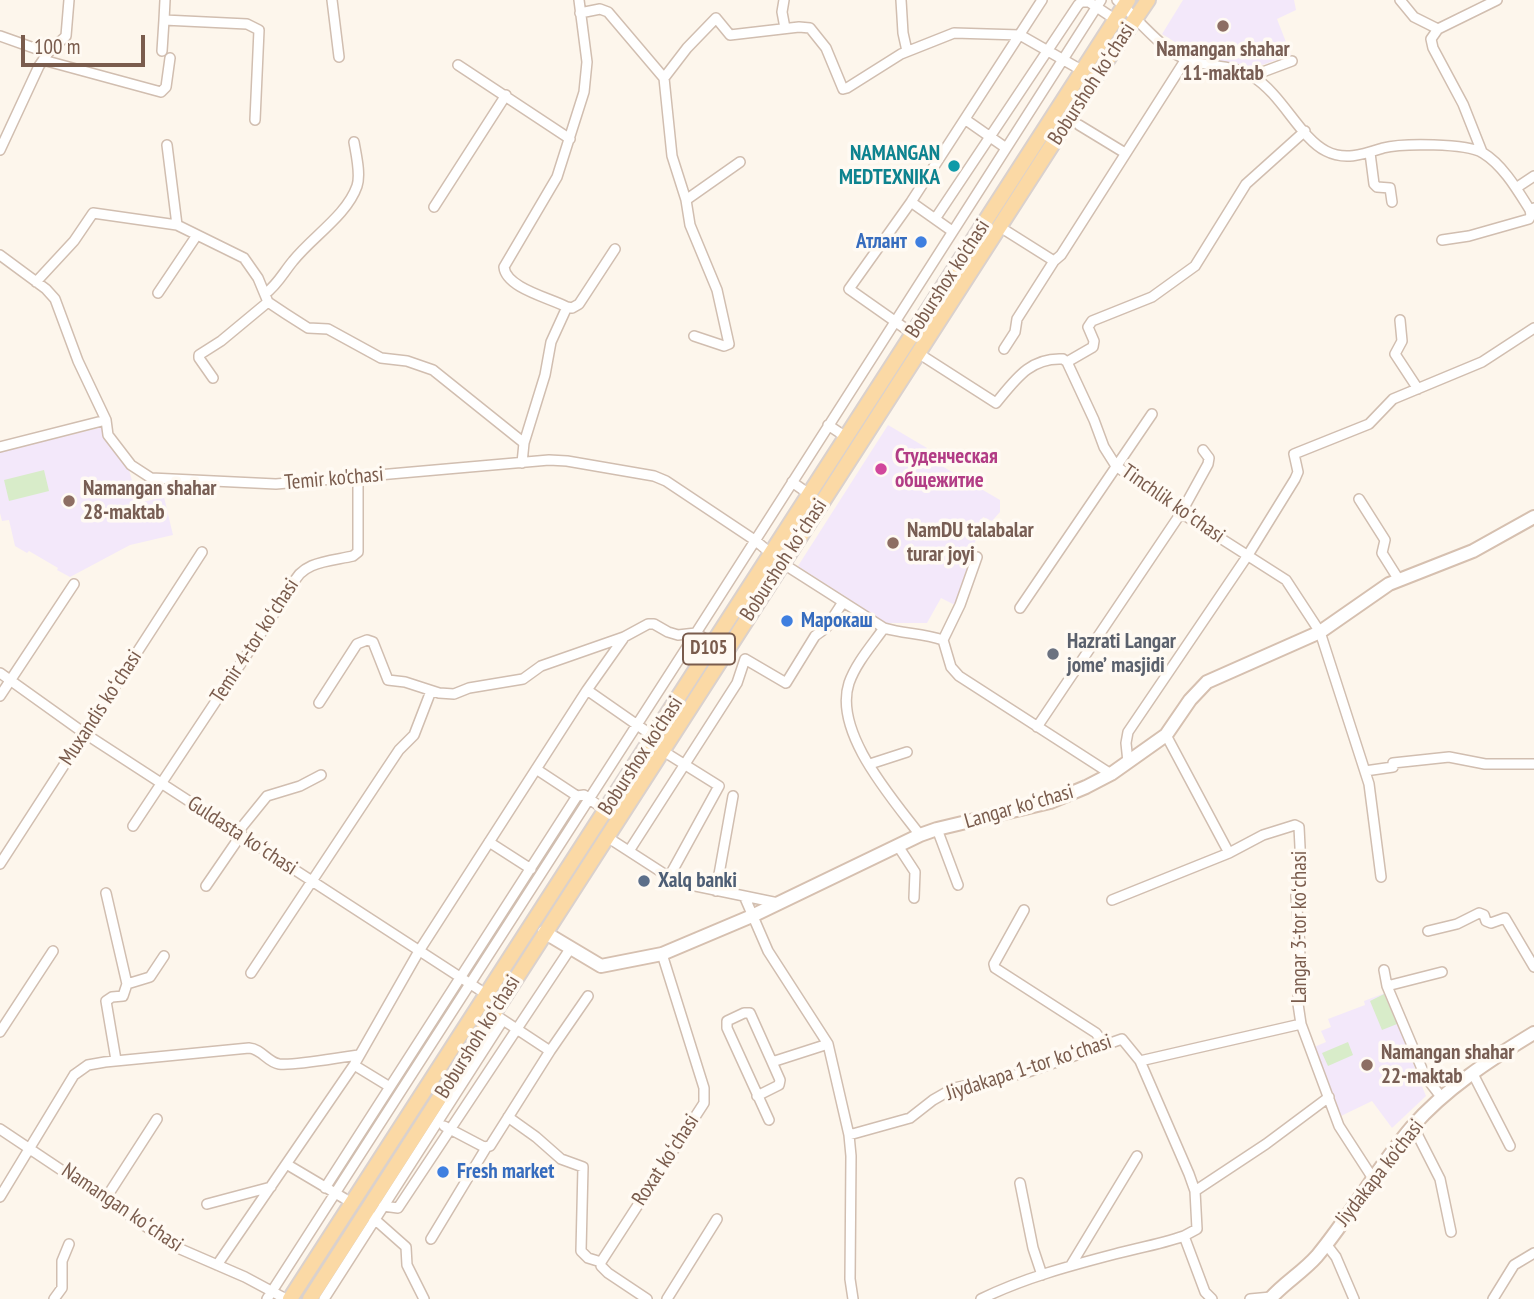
<!DOCTYPE html>
<meta charset="utf-8">
<style>
body{margin:0}
#map{position:relative;width:1534px;height:1299px;overflow:hidden;background:#fdf6ec;font-family:"PT Sans Narrow",sans-serif}
canvas{display:block}
.scale{position:absolute;left:21px;top:35px;width:124px;height:32px;box-sizing:border-box;border:4px solid #7a5c4d;border-top:0;padding-left:9px;font-size:21px;line-height:24px;white-space:nowrap;color:#7a5c4d;-webkit-text-stroke:5px #fffaf3;paint-order:stroke}
</style>
<div id="map">
<canvas width="1534" height="1299"></canvas>
<div class="scale">100 m</div>
</div>
<script>
const g = document.querySelector('canvas').getContext('2d');
g.lineJoin = 'round';
function paint(path, color) {
  g.fillStyle = color;
  g.fill(path, 'evenodd');
}
function stroke(path, color, width, dash) {
  g.strokeStyle = color;
  g.lineWidth = width;
  g.lineCap = dash ? 'butt' : 'round';
  g.setLineDash(dash || []);
  g.stroke(path);
}
function drawText(font, color, halo, rows, align = 'center') {
  g.font = font + ' "PT Sans Narrow",sans-serif';
  g.lineWidth = 7;
  g.setLineDash([]);
  g.textBaseline = 'middle';
  g.strokeStyle = halo;
  g.fillStyle = color;
  for (const [text, x, y, turn = 0] of rows) {
    g.save();
    g.translate(x, y);
    g.rotate((+turn || 0) * Math.PI / 180);
    g.textAlign = isNaN(turn) ? turn : align;
    if (halo) g.strokeText(text, 0, 0);
    g.fillText(text, 0, 0);
    g.restore();
  }
}
const education = new Path2D(`
 M1183,0H1294L1296,10L1277,19L1291,55L1256,67L1204,60L1162,34Z
 M888,425L927,448L923,455L1000,500V512L992,521L983,517L955,605L941,598L927,623H886L798,566Z
 M103,427L128,466L138,503L164,497L173,535L130,545L70,577L57,570L58,568L29,551L27,553L15,546L9,520L2,521L0,513V452Z
 M1385,993L1426,1096L1392,1128L1372,1101L1341,1116L1312,1048L1326,1042L1321,1031L1331,1027L1328,1019L1365,1005L1364,1001Z`);
const green = new Path2D(`
 M44,470L49,491L9,501L4,480Z
 M1384,994L1397,1024L1382,1030L1370,1001Z
 M1348,1042L1353,1055L1328,1066L1322,1053Z`);
const street = new Path2D(`
 M165,0L164,20L247,24L259,30L255,120
 M332,0L339,57
 M784,0L782,12L785,28
 M901,0L903,33L907,51
 M1117,0C1138,19 1163,52 1190,61C1211,67 1233,65 1252,76C1282,94 1300,138 1326,151C1345,161 1364,154 1383,148C1402,143 1466,143 1483,153C1503,165 1518,191 1530,210L1534,208
 M1400,0L1414,17L1438,29
 M580,13L600,9L608,12L664,78L687,48L716,18L730,35L799,27L810,28L826,48L843,89L847,88L901,54L954,33L1020,35L1083,71
 M0,36L48,53
 M162,51L164,20
 M43,60L161,92L166,87L170,58
 M458,65L570,139
 M1252,76L1292,61
 M664,78L672,156L686,200L690,225L717,290L729,344L724,346L694,336
 M966,120L1006,148
 M1079,125L1125,153
 M167,145L177,225L244,258L258,278L268,302L286,314L308,328L328,329L381,358L407,361L433,370L524,443
 M0,150L39,66L48,53L66,36L69,0
 M1482,152L1463,104L1433,48L1431,39L1438,29L1497,0
 M1370,153L1374,184L1377,187L1390,188L1392,202
 M1516,188L1534,176
 M686,200L740,162
 M911,202L952,231
 M434,207L506,95
 M935,219L1078,5L1081,2H1089L1116,20
 M1000,227L1054,261
 M1442,240L1469,236L1529,219L1531,215L1530,210
 M0,255L46,289L55,299L78,361L106,420L108,435L131,465L151,478L276,484L549,460L567,461L654,476L666,481L756,541L782,563L884,628C904,634 922,633 943,640L951,667L959,676L1111,774
 M36,282L74,241L93,213L177,225
 M158,293L197,235
 M265,294C278,284 283,273 293,261C312,237 347,215 357,186C361,174 356,154 354,142
 M567,307C550,298 506,288 504,267L557,177L584,92L587,62L579,0
 M567,307L572,308L579,304L615,249
 M1400,320L1402,341L1395,354L1418,389
 M913,334L849,289L911,202L1042,0
 M1004,349L1015,332L1017,319L1054,261L1061,255L1186,59
 M918,353L996,403C1015,380 1030,357 1063,359L1067,362L1094,420L1104,447L1116,466L1181,513L1286,580L1320,632L1369,784L1381,877
 M1067,362L1093,347L1094,341L1088,327L1092,321L1152,297L1195,266L1246,184L1305,131
 M213,378L199,358V355L221,341L268,302
 M828,425L846,437
 M0,447L106,420
 M522,463L524,443L545,375L551,342L567,307
 M792,482L809,494
 M1359,499L1385,540L1382,553L1399,580
 M1020,608L1152,414
 M884,628C872,645 856,663 849,683C833,732 892,798 920,835
 M943,640L960,605L977,557
 M0,673L84,733L486,994
 M587,690L653,736
 M0,696L74,584
 M319,703L357,644L367,640L373,642L388,680L405,682L439,693L454,694L469,688L523,679L541,666L624,637L648,624H654L668,632L678,635L696,633L1101,0
 M1037,727L1181,513L1208,464L1209,458L1203,450
 M1166,735L1229,853L1263,835L1295,825L1299,827L1301,867L1296,896L1300,947L1298,1004L1301,1024L1339,1126L1372,1177
 M663,751L719,786L669,877
 M1128,762L1126,743L1128,732L1248,555L1295,479L1298,472L1294,454L1369,424L1393,399L1482,362L1534,328
 M870,764L907,752
 M536,769L577,796
 M1365,771L1393,767V763L1449,757L1485,764H1534
 M133,826L293,585C301,561 332,561 353,556L358,552V477
 M937,829L958,885
 M237,833L267,796L300,786L321,775
 M607,837L669,877L686,884L778,903
 M489,842L531,869
 M898,846L915,872L914,898
 M629,851L737,683L745,659L786,683L815,636L826,628L843,602
 M0,864L202,552
 M206,886L241,835
 M716,891L733,796
 M106,893L127,984
 M745,898L768,951L828,1044L849,1135L851,1156L850,1279L853,1299
 M1112,900L1229,853
 M1024,910L994,964L995,968L1096,1033L1104,1044
 M1428,931L1457,924L1479,913L1484,915L1486,921L1491,923L1505,918L1534,967
 M1384,970L1387,986
 M1442,972L1387,986L1425,1076L1442,1098
 M251,973L381,777L399,750L414,735L431,691
 M127,984L150,977L164,956
 M0,1032L53,951
 M550,1051L588,996
 M116,1060L106,1001L112,997L123,996L127,984
 M1140,1061L1301,1024
 M354,1065L390,1087
 M1473,1074L1510,1146
 M757,1096L779,1085L780,1080L772,1062
 M508,1117L536,1137L561,1159L583,1167L581,1251L588,1258L601,1262
 M769,1120L727,1028V1021L744,1013H750L772,1062L828,1044
 M444,1126L484,1147L490,1146L550,1051L500,1018
 M1413,1126L1440,1179L1451,1232
 M0,1129L178,1248L245,1277L286,1299
 M849,1135L910,1118L933,1100L954,1088L1025,1073L1122,1039L1140,1061L1189,1174L1195,1191L1197,1229L1184,1236
 M288,1165L352,1203
 M1020,1183L1033,1248L1042,1275
 M325,1188L577,796L584,795L606,811
 M1195,1191L1266,1144L1329,1097
 M0,1197L74,1075L88,1065L105,1062L249,1048C262,1049 267,1062 279,1064C296,1066 340,1057 359,1055
 M106,1198L157,1119
 M207,1204L271,1187
 M383,1206L398,1208L570,949
 M371,1216L406,1247L407,1265L424,1299
 M431,1239L486,1148
 M1326,1244L1336,1257L1354,1299
 M217,1265L354,1065L419,951L587,690L623,639
 M1071,1265L1137,1156
 M54,1299L62,1288V1261L69,1244
 M267,1299L696,633L713,644
 M324,1299L503,1020
 M647,1299L608,1273L601,1266V1262L704,1103V1088L662,954
 M667,1299L717,1219
 M981,1299C1024,1278 1069,1266 1115,1254C1138,1248 1161,1244 1184,1236L1205,1292L1212,1299
 M1250,1299L1271,1297
 M1493,1299L1514,1265L1534,1253`);
const secondary = new Path2D(`
 M544,932L601,966L662,954L752,916L920,835L937,829L1050,802L1086,787L1111,774L1166,735L1190,700L1207,682L1320,632L1389,584L1473,551L1534,517
 M1270,1299C1284,1283 1303,1272 1317,1256C1351,1215 1377,1168 1412,1127C1445,1089 1491,1059 1534,1033`);
const primary = new Path2D(`
 M290,1299L1128,0
 M310,1299C572,891 836,484 1097,75L1148,0`);
const markers = [
 [1223,26,7,"#8d6e63"],
 [954,166,7,"#0f9aa8"],
 [921,242,7,"#3f7fe0"],
 [881,469,7,"#d1479c"],
 [69,501,7,"#8d6e63"],
 [893,543,7,"#8d6e63"],
 [787,621,7,"#3f7fe0"],
 [1053,654,7,"#6b7280"],
 [644,881,7,"#5c6f8a"],
 [1367,1065,7,"#8d6e63"],
 [443,1172,7,"#3f7fe0"]
];
const shields = [
 [709,649,52]
];
const shieldNames = [
 ["D105",709,649]
];
const educationNames = [
 ["Namangan shahar",1223,50,"center"],
 ["11-maktab",1223,74,"center"],
 ["Namangan shahar",83,489],
 ["28-maktab",83,513],
 ["NamDU talabalar",907,531],
 ["turar joyi",907,555],
 ["Namangan shahar",1381,1053],
 ["22-maktab",1381,1077]
];
const streetNames = [
 ["Boburshoh koʻchasi",1092,84,-57],
 ["Boburshox ko'chasi",948,279,-57],
 ["Temir ko'chasi",334,479,-5],
 ["Tinchlik koʻchasi",1173,504,35],
 ["Boburshoh koʻchasi",784,560,-57],
 ["Temir 4-tor koʻchasi",255,641,-57],
 ["Muxandis koʻchasi",101,708,-57],
 ["Boburshox ko'chasi",641,756,-57],
 ["Langar koʻchasi",1019,807,-16],
 ["Guldasta koʻchasi",242,836,33],
 ["Langar 3-tor koʻchasi",1300,927,-90],
 ["Boburshoh koʻchasi",478,1037,-58],
 ["Jiydakapa 1-tor koʻchasi",1029,1068,-18],
 ["Roxat koʻchasi",666,1160,-57],
 ["Jiydakapa ko'chasi",1380,1173,-52],
 ["Namangan koʻchasi",122,1208,34]
];
const cultureNames = [
 ["NAMANGAN",940,154],
 ["MEDTEXNIKA",940,178]
];
const shopNames = [
 ["Атлант",907,242,"right"],
 ["Марокаш",801,621],
 ["Fresh market",457,1172]
];
const hotelNames = [
 ["Студенческая",895,457],
 ["общежитие",895,481]
];
const worshipNames = [
 ["Hazrati Langar",1067,642],
 ["jome’ masjidi",1067,666]
];
const serviceNames = [
 ["Xalq banki",658,881]
];
paint(education, '#f3e8fa');
paint(green, '#d8ecc9');
stroke(street, '#d1beb0', 12);
stroke(secondary, '#d6c0b0', 16);
stroke(primary, '#dad1cd', 18);
stroke(street, '#fff', 9);
stroke(secondary, '#fff', 12);
stroke(primary, '#fbd9a5', 14);
for (const [x, y, r, color] of markers) {
  const dot = new Path2D();
  dot.arc(x, y, r, 0, 2 * Math.PI);
  g.fillStyle = color;
  g.fill(dot);
  stroke(dot, '#fffaf3', 2.5);
}
for (const [x, y, w] of shields) {
  const box = new Path2D();
  box.roundRect(x - w / 2, y - 15.5, w, 31, 5);
  g.fillStyle = '#fffaf3';
  g.fill(box);
  stroke(box, '#7a5c4d', 2);
}
drawText('bold 19px', '#7a5c4d', null, shieldNames);
drawText('bold 21px', '#785e54', '#fffaf3', educationNames, 'left');
drawText('21px', '#7a5c4d', '#fffaf3', streetNames);
drawText('bold 21px', '#0d838f', '#fffaf3', cultureNames, 'right');
drawText('bold 21px', '#366cbe', '#fffaf3', shopNames, 'left');
drawText('bold 21px', '#b23c85', '#fffaf3', hotelNames, 'left');
drawText('bold 21px', '#5b616d', '#fffaf3', worshipNames, 'left');
drawText('bold 21px', '#4e5e75', '#fffaf3', serviceNames, 'left');
</script>
